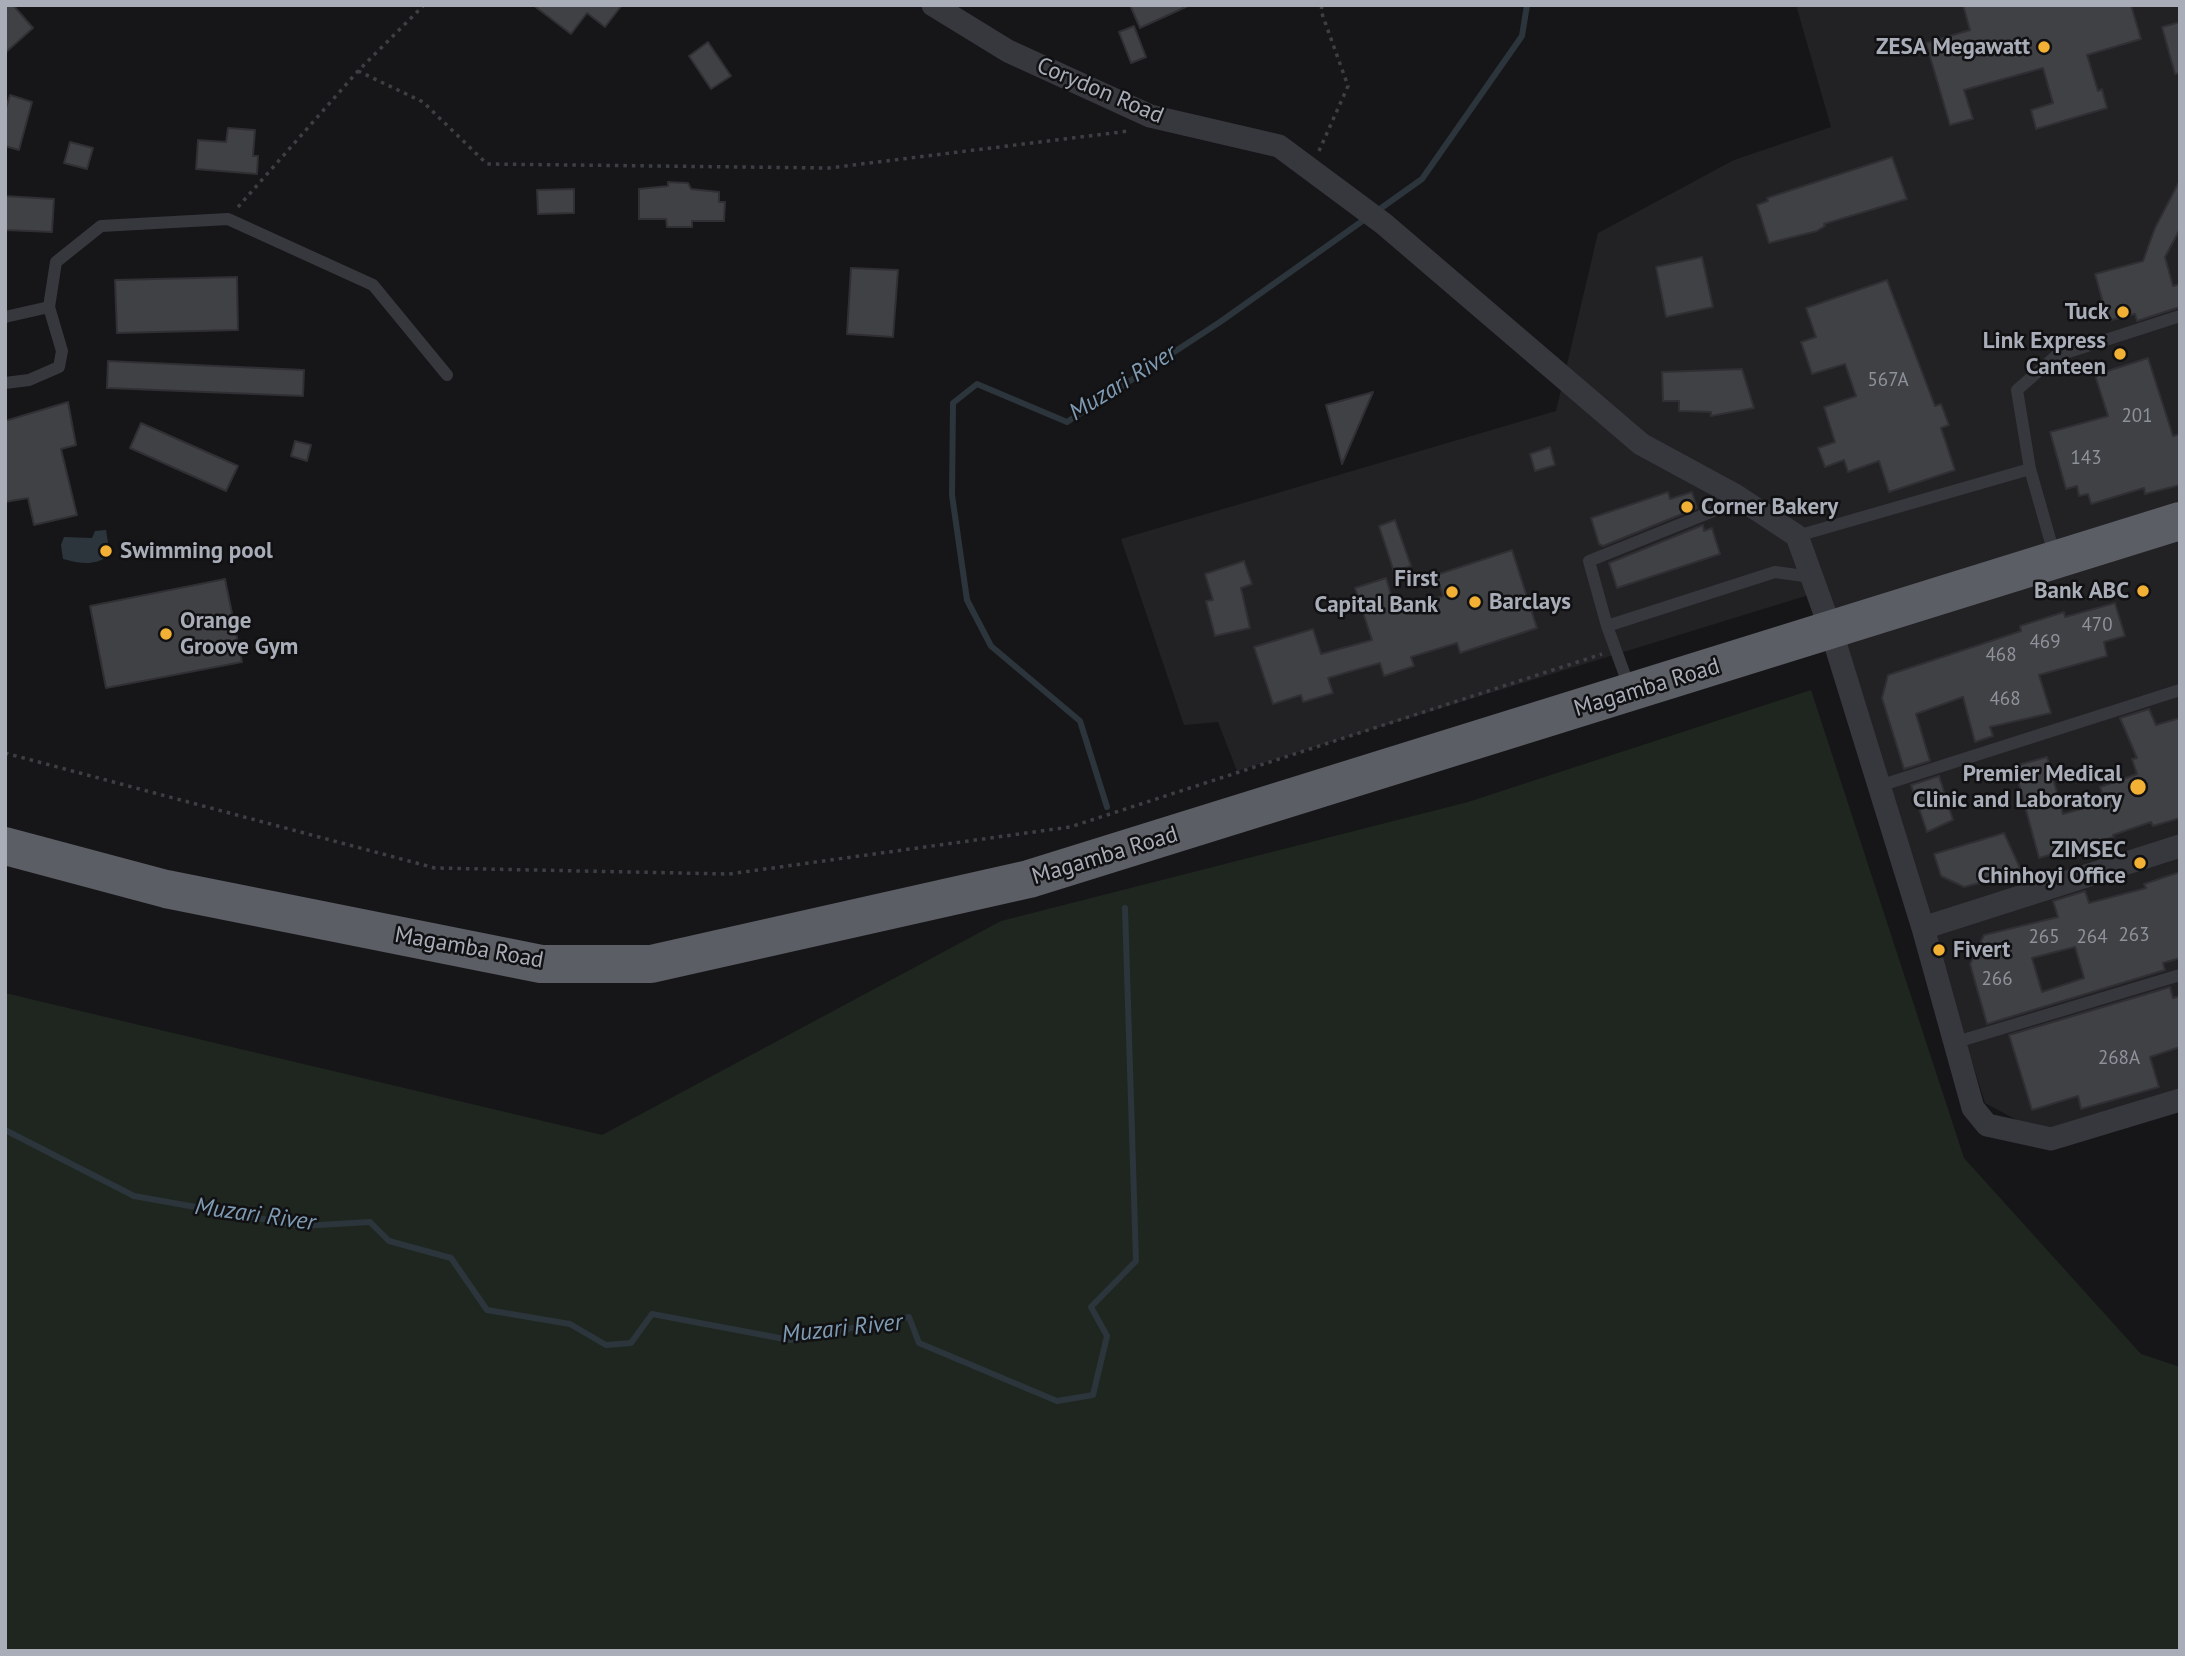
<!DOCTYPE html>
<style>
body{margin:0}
#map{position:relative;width:2185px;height:1656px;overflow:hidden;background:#161618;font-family:"PT Sans",sans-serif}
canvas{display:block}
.frame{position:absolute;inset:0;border:7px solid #a8adb8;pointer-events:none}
</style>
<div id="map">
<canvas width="2185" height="1656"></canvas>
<div class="frame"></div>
</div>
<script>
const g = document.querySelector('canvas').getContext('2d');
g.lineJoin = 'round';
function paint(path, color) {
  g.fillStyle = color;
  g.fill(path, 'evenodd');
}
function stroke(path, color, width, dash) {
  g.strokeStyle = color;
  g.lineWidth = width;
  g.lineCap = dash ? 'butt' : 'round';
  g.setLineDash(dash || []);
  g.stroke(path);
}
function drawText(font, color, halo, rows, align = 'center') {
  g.font = font + ' "PT Sans",sans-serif';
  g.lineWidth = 5;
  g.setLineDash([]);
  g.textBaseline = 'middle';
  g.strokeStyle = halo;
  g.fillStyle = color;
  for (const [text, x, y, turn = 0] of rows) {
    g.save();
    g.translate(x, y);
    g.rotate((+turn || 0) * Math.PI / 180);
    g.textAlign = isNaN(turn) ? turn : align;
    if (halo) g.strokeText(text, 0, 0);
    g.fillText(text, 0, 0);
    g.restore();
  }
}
const built = new Path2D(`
 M1796,5H2180V1090L2039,1132L1985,1103L1825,590L1237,771L1218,722L1184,725L1121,539L1556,411L1598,233L1734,160L1831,127Z`);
const green = new Path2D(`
 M1811,690L1964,1158L2141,1354L2180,1367V1651H5V993L602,1135L1001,921L1468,802Z`);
const water = new Path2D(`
 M106,530L110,555C95,566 81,564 63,559L61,545L64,537L92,538L95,531Z`);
const stream = new Path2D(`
 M1377,211L1422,179L1522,36L1527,5
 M1107,807L1080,721L991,646L967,600L952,495L953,403L977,384L1067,422L1220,322L1368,217
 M5,1130L134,1196L302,1226L370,1222L389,1241L451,1258L487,1310L570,1324L606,1345L631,1343L652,1314L790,1340L909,1317L919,1343L1057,1401L1093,1395L1107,1336L1091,1307L1136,1261L1125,908`);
const building = new Path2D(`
 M5,5H13L33,28L5,53Z
 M533,5H622L605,27L587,13L571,34Z
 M1130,5H1190L1140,28Z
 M1963,5H2131L2141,39L2087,55L2098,91L2102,89L2107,108L2036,129L2031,110L2053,103L2043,68L1964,90L1973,119L1950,125L1926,43L1970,30Z
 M2180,22V73L2175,74L2162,27Z
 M1134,26L1146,57L1131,63L1119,32Z
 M708,42L731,76L711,89L689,56Z
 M10,95L32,102L19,150L5,146V111Z
 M228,128L255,130L253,156H258L257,174L196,169L198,140L226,142Z
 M70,142L93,148L87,169L64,163Z
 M1892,157L1907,199L1824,224L1825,226L1817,231L1769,243L1757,205L1768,201L1767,198Z
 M2180,180V229L2165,257L2173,286L2180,284V307L2137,321L2135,314L2108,321L2095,274L2143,261L2155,228Z
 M668,182L688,183L691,189L719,192V202H725L724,221H692V227H667L666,219H639V189L668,186Z
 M574,189V213L538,214L537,190Z
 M5,196L54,199L52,232L5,230Z
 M1702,257L1713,307L1666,317L1656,267Z
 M851,268L898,270L893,337L847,334Z
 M237,277L238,330L117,333L115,280Z
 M1887,280L1935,406L1941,404L1949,425L1941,428L1955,470L1889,492L1879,461L1848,472L1844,460L1825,467L1818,448L1835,442L1824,407L1856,396L1845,364L1812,374L1801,342L1816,337L1806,308Z
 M2148,358L2173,436L2180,434V485L2145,494L2144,488L2091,504L2088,494L2079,496L2077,486L2066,489L2050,432L2108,416L2095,375Z
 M108,361L304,370L303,396L107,388Z
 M1742,369L1754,408L1711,416V412L1679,411V401H1663L1662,372Z
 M1373,392L1342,464L1326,405Z
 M68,402L76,445L61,449L77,515L34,525L28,498L5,502V421Z
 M141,423L238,466L226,491L130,448Z
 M295,441L311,445L307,461L291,456Z
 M1550,447L1555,465L1535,471L1530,454Z
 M1668,492L1670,499L1692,492L1697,508L1603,546L1599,544L1591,518Z
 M1395,520L1411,566L1394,572L1379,526Z
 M1703,525L1704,531L1712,528L1720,554L1617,588L1609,563Z
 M1512,550L1537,628L1460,653L1457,643L1411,657L1414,666L1384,676L1380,663L1345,673L1328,678L1333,693L1303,702L1301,695L1273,704L1254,647L1313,629L1321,654L1372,640L1355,588L1386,578L1396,611L1443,596L1436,575Z
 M1244,561L1252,584L1241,588L1250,628L1215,636L1206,601L1213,600L1205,574Z
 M225,579L242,662L106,688L90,606Z
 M2115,603L2125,636L2104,642L2107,656L2039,675L2051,713L1990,727L1993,736L1975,742L1963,697L1916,714L1930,761L1904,769L1882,698L1888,675L2021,631L2020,626L2064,612L2065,617Z
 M2149,709L2156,725L2180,718V818L2153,826L2151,822L2113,835L2114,837L2039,858L2014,766L2047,757L2063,814L2105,802L2100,787L2137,774L2132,759L2137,758L2120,718Z
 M1939,776L1953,820L1927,832L1911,785Z
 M2004,833L2020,868L2009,872L2010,875L1964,887L1941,876L1934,854Z
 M2180,872V958L2163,963L2165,970L1987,1024L1970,964L1984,935L2058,917L2053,901L2085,891L2089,903L2146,888L2144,884ZM2075,947L2084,978L2042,992L2032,958Z
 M2170,987L2173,998L2180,996V1047L2150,1057L2159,1087L2081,1109L2078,1096L2032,1110L2009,1035Z`);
const path = new Path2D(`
 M358,71L423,102L487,164L829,168L1129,131
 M1319,151L1348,86L1321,11L1322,5
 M238,207L358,71L424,5
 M5,753L435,868L729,874L1070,827L1602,654`);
const service = new Path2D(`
 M5,317L49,307
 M5,383L29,380L59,367L62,351L49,307L56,262L101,226L228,219L373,285L447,375
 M1797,536L2030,469
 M2055,557L2030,469L2017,390L2056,356L2180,316
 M1607,626L1589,561L1716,510L1735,495
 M1630,689L1607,626L1775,572L1811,577
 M1879,786L2180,690
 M1953,1043L2180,975`);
const minor = new Path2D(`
 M933,5L1008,51L1150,116L1279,146L1384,224L1641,444L1735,495L1797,536L1831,630L1923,928L1973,1108L1987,1125L2051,1139L2180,1100
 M1923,928L2180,846`);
const trunk = new Path2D(`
 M5,846L166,889L541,964H651L1029,879L2180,521`);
const markers = [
 [2044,47,7,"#f2b134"],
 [2123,312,7,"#f2b134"],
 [2120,354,7,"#f2b134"],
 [1687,507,7,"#f2b134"],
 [106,551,7,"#f2b134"],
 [2143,591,7,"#f2b134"],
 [1452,592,7,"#f2b134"],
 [1475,602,7,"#f2b134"],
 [166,634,7,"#f2b134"],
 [2138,787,9,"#f2b134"],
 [2140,863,7,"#f2b134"],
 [1939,950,7,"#f2b134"]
];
const numberNames = [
 ["567A",1888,381],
 ["201",2137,417],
 ["143",2086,459],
 ["470",2097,626],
 ["469",2045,643],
 ["468",2001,656],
 ["468",2005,700],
 ["263",2134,936],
 ["265",2044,938],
 ["264",2092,938],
 ["266",1997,980],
 ["268A",2119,1059]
];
const poiNames = [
 ["ZESA Megawatt",2030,47],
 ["Tuck",2109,312],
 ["Link Express",2106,341],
 ["Canteen",2106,367],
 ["Corner Bakery",1701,507,"left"],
 ["Swimming pool",120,551,"left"],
 ["First",1438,579],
 ["Capital Bank",1438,605],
 ["Bank ABC",2129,591],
 ["Barclays",1489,602,"left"],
 ["Orange",180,621,"left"],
 ["Groove Gym",180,647,"left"],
 ["Premier Medical",2122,774],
 ["Clinic and Laboratory",2122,800],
 ["ZIMSEC",2126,850],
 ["Chinhoyi Office",2126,876],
 ["Fivert",1953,950,"left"]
];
const streetNames = [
 ["Corydon Road",1100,91,23],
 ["Magamba Road",1647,688,-17],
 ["Magamba Road",1105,856,-17],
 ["Magamba Road",469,948,10]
];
const waterNames = [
 ["Muzari River",1123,383,-32],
 ["Muzari River",255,1215,8],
 ["Muzari River",842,1329,-6]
];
paint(built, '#222225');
paint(green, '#1e261f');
paint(water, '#2c353c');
stroke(stream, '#2c353c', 6);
paint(building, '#404145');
stroke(building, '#303034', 2);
stroke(path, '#3d3f44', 3.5, [3.5, 5]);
stroke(service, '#37383d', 12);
stroke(minor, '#37383d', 23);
stroke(trunk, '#5b5e65', 38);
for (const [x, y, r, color] of markers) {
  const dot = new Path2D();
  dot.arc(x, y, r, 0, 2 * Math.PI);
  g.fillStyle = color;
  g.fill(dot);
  stroke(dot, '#111113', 2.5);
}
drawText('19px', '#8e929b', null, numberNames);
drawText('bold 23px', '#a8adb8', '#111113', poiNames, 'right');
drawText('23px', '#a8adb8', '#111113', streetNames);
drawText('italic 24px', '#7f9bb3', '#111113', waterNames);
</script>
